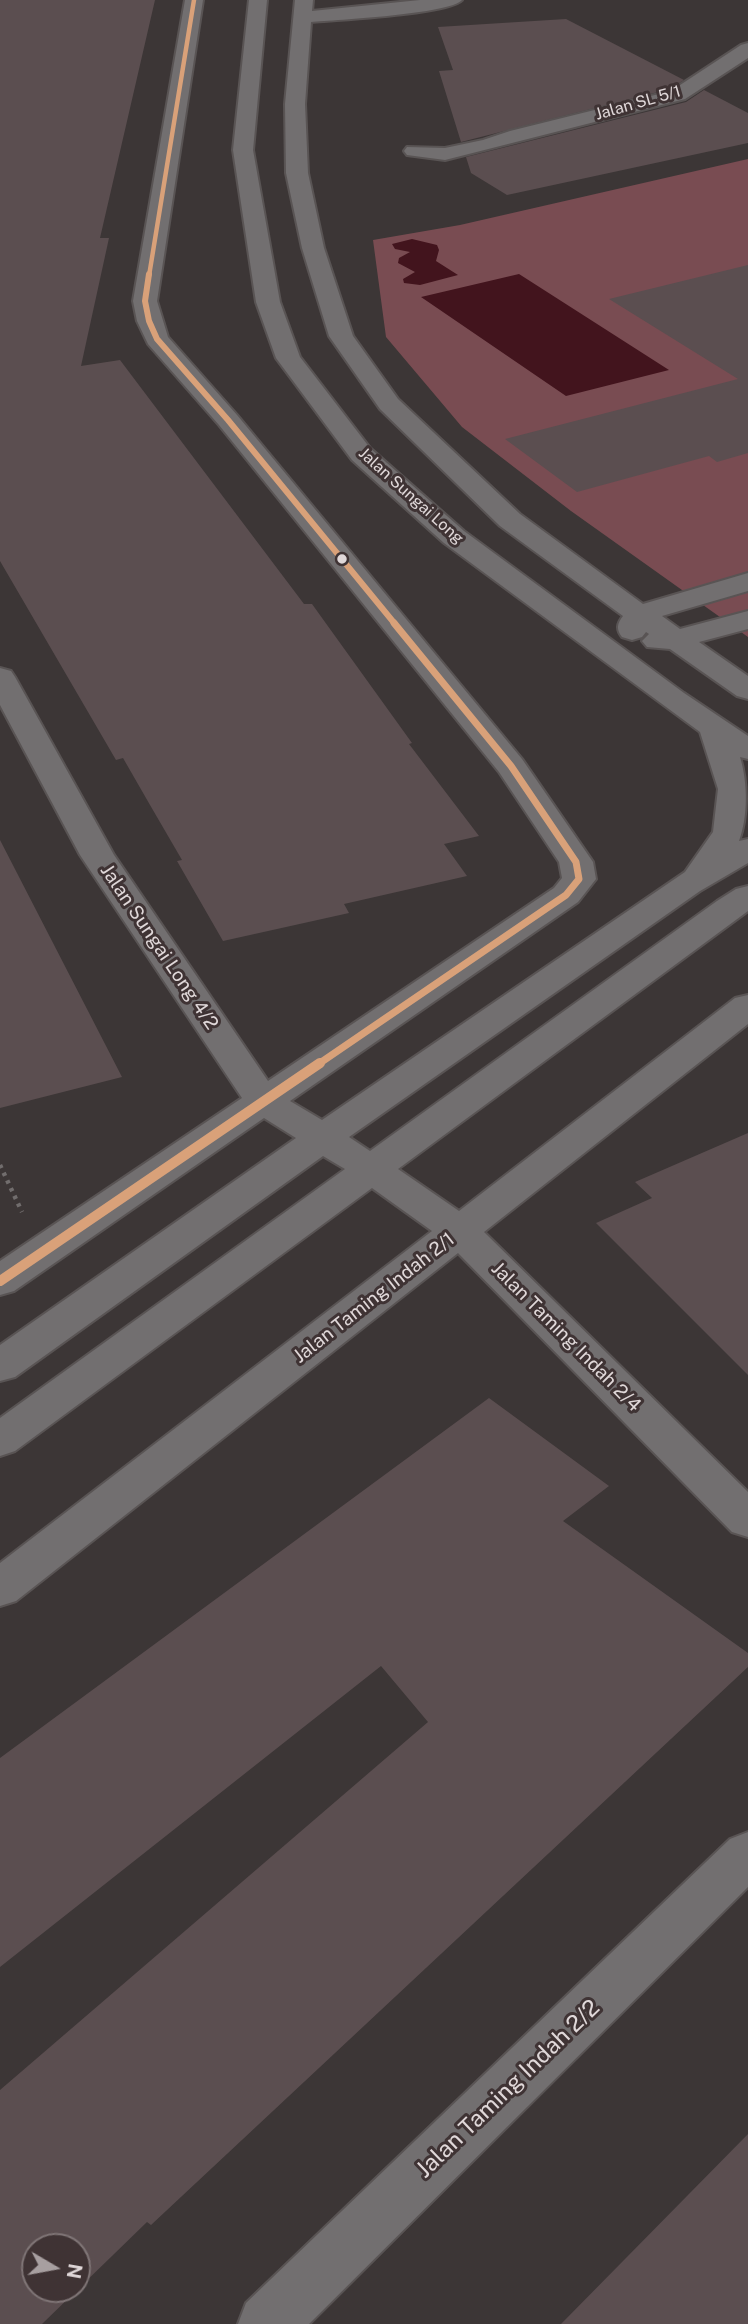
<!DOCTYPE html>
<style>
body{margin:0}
#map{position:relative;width:748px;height:2324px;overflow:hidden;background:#3c3636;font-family:"Public Sans",sans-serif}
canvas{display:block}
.north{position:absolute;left:21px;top:2233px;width:70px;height:70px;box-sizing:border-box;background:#3f3334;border:2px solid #7f7576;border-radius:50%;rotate:100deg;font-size:19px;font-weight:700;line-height:28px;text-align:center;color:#e0d8d9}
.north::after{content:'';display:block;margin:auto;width:24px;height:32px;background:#a79fa0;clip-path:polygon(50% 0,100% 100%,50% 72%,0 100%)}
</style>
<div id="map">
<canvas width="748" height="2324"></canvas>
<div class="north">N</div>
</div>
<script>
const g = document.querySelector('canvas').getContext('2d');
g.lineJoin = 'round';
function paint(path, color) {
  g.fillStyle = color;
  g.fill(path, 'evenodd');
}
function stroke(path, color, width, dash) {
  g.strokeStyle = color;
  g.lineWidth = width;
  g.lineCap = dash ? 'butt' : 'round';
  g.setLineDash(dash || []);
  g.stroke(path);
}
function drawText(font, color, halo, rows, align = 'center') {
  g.font = font + ' "Public Sans",sans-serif';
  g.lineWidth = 6;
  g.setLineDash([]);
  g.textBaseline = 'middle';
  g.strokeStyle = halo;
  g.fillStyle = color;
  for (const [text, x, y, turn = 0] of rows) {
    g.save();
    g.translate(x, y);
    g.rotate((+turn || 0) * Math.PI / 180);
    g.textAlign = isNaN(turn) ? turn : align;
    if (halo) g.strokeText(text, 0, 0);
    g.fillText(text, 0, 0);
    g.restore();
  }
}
const green = new Path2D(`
 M748,159V637L571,511L462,427L386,337L373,240L460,225Z`);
const water = new Path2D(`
 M412,239L437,245L439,250L436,261L458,275L420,285L404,283L403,279L415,272L398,263L399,258L410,252L395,249L392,244Z
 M519,274L669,370L566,396L421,297Z`);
const building = new Path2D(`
 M0,0H155L100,238H109L81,366L120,360L304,604H312L412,743L409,744L479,836L444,844L467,876L344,904L349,913L223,941L177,861L182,860L150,805L123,758L116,760L0,561Z
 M566,19L684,80L670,89L461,142L439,71L453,70L438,27Z
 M704,90L748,113V143L507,195L471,173L466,157L686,102Z
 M748,265V453L717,462L709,456L577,492L505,439L738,379L609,299Z
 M0,840L122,1077L0,1108Z
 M748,1133V1375L596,1223L652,1198L635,1182Z
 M489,1398L609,1486L563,1521L748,1653V1667L151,2225L147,2222L42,2324H0V2090L428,1722L381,1666L0,1967V1758ZM35,2247H77V2289H35Z
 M748,2134V2324H561L687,2196Z`);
const path = new Path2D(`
 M0,1165L22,1212`);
const minor = new Path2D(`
 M185,0H203L157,301L168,337L237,415L522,759L593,862L596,879L578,902L290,1101L322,1120L685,872L713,832L718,789L700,732L444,543L352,460L276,358L256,302L233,150L249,0H267L253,150L280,302L300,357L370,448L464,531L684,693L748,736V759L740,757C748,783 748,817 739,841L748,839V863L700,891L349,1137L370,1151L717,901L736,889L748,886V911L398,1169L459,1211L735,998L748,995V1024L484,1232L748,1492V1537L732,1532L458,1253L16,1601L0,1606V1563L432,1231L372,1188L15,1451L0,1456V1418L345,1169L323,1156L15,1377L0,1381V1345L296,1138L264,1118L14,1291L0,1295V1261L242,1098L80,855L0,705V668L11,671L15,677L114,855L268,1081L554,888L562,878L559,862L499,772L219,425L148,344L137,321L133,301Z
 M295,0H313L312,11L420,0H462C450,14 336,20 311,22L305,104L308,173L324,248L353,336L398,399L520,514L643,604L748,573V591L662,616L680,629L748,611V629L699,642L748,676V699L737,696L670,649L647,647L642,641L649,634L646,632L642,637L632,640L622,637C616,629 617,624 623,616L500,526L380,409L329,336L302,248L286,173L285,104Z
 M748,43V58L685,99L445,160L407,155L404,151L407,147L445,148L483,140L510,131L671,91L741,45Z
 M748,1832V1887L309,2324H238L246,2303L730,1839Z`);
const bus1Far3 = new Path2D(`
 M149,276L194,0`);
const bus1Far2 = new Path2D(`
 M149,274L145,301L149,321L157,339L228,420L395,624`);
const bus1Far1 = new Path2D(`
 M317,1065L566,895L579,879L576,862L511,766L394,623`);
const bus1 = new Path2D(`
 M0,1281L320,1063`);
const markers = [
 [342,559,6,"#e0d8d9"]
];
const farStreetnames = [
 ["Jalan SL 5/1",638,103,-16],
 ["Jalan Sungai Long",411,496,42]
];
const streetNames = [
 ["Jalan Sungai Long 4/2",159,947,56],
 ["Jalan Taming Indah 2/1",374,1298,-38],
 ["Jalan Taming Indah 2/4",566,1337,45]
];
const nearStreetnames = [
 ["Jalan Taming Indah 2/2",508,2089,-44]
];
paint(green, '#794c52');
paint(water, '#42141d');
paint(building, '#5b4e50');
stroke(minor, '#595454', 4);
stroke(path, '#716d6d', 4.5, [3.5, 5]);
paint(minor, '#726f70');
stroke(bus1Far3, '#d9a179', 4.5);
stroke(bus1Far2, '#d9a179', 6);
stroke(bus1Far1, '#d9a179', 7);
stroke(bus1, '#d9a179', 10);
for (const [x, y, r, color] of markers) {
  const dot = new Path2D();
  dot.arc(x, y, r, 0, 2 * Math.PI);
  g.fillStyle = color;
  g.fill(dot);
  stroke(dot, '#3f3334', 2.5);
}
drawText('16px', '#e0d8d9', '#3f3334', farStreetnames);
drawText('19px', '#e0d8d9', '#3f3334', streetNames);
drawText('23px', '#e0d8d9', '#3f3334', nearStreetnames);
</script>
